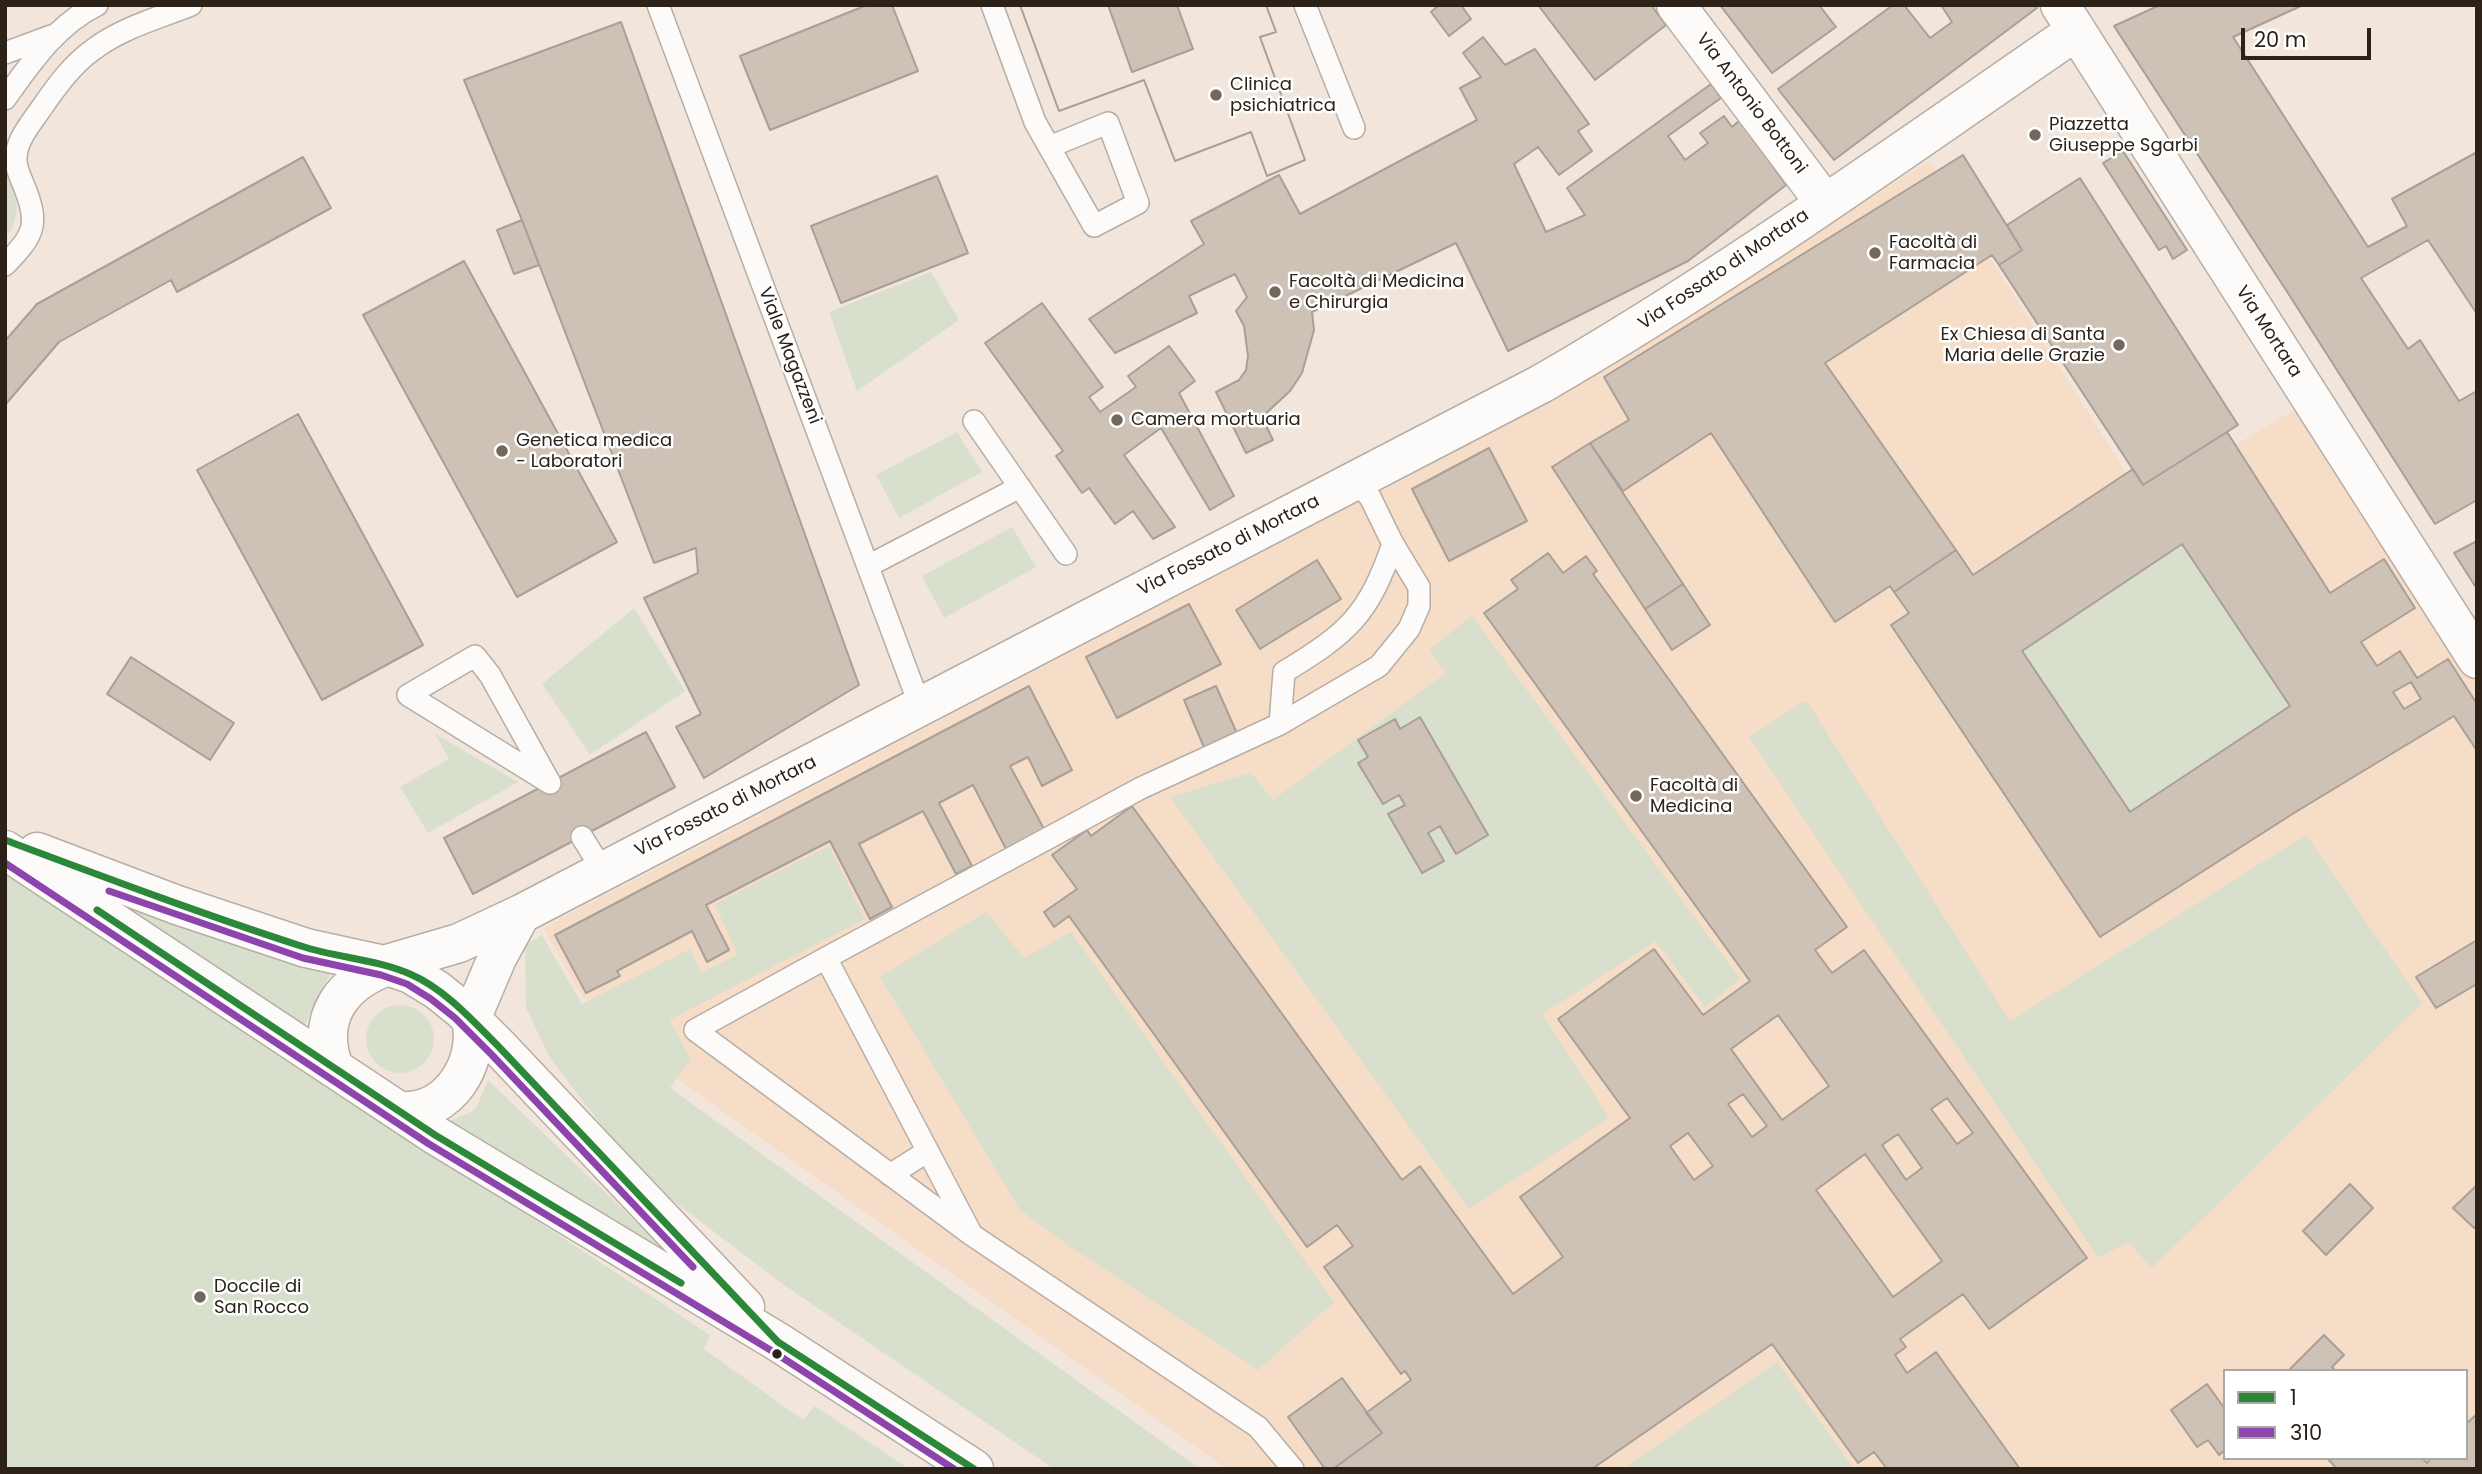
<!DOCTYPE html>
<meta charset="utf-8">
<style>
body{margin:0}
#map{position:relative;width:2482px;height:1474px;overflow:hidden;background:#f2e6dc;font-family:Poppins,sans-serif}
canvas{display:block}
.frame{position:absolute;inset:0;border:7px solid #2c2218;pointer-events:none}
.legend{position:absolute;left:2223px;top:1369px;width:245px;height:91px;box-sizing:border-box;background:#fff;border:2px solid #aba7a3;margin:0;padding:9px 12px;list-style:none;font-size:21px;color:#2c2218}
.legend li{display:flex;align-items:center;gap:14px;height:35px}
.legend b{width:35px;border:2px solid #aba7a3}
.scale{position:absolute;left:2241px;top:28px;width:130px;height:32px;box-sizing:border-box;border:4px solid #2c2218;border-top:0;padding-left:9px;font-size:21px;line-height:24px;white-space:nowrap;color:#2c2218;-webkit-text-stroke:5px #fff;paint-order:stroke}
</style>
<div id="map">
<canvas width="2482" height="1474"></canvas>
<div class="frame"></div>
<ul class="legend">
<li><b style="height:9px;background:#2c8839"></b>1</li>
<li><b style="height:9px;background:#8e44ad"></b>310</li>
</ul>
<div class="scale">20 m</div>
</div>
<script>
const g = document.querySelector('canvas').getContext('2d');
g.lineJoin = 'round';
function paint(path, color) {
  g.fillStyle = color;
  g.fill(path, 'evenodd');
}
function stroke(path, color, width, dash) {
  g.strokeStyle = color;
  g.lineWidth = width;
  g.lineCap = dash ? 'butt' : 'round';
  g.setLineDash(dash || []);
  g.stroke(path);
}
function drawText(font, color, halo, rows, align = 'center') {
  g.font = font + ' Poppins,sans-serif';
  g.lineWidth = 5;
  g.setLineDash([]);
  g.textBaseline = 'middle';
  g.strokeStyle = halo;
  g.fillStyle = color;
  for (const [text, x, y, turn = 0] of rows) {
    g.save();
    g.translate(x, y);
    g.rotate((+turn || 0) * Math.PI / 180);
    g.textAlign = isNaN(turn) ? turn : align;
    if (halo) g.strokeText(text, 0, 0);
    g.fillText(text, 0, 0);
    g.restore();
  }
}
const built = new Path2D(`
 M1929,161L2143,499L2308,402L2477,665V1469H1227L680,1081L582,996L543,928L1556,399ZM2225,1371H2466V1458H2225Z`);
const green = new Path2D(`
 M5,169C17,191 24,217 5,237Z
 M931,272L959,320L857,391L829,312Z
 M957,432L982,472L899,518L876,475Z
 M1012,527L1036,567L944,618L922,576Z
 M2182,544L2290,706L2130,812L2022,651Z
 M634,608L685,691L590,755L542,684Z
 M1472,616L1740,979L1705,1007L1656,941L1542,1014L1609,1118L1469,1209L1170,797L1251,773L1273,800L1446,673L1429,650Z
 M1806,700L2010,1021L2306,835L2422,1003L2152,1268L2129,1243L2098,1257L1749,737Z
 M435,734L518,782L428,833L400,787L449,759Z
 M829,846L865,919L669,1020L691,1059L670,1088L1200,1469H1054L784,1285L671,1199L619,1148L550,1058L526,1008L525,945L542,935L582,1004L690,949L701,972L738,955L715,904Z
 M5,869L710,1335L704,1349L803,1420L815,1406L909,1469H5Z
 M110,898L330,974L304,1026Z
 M986,912L1024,958L1071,932L1334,1302L1258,1370L1072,1248L1020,1210L880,977Z
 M366 1039a34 34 0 1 1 68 0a34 34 0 1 1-68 0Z
 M488,1080L683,1267L450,1121L475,1110Z
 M1777,1362L1854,1469H1623Z`);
const building = new Path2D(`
 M867,5H892L918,71L770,130L740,56Z
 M1020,5H1108L1132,72L1193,49L1177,5H1266L1276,32L1260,37L1305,160L1267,176L1251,132L1175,161L1144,80L1059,111Z
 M1020,5H1266L1276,32L1260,37L1305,160L1267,176L1251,132L1175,161L1144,80L1059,111Z
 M1439,5H1461L1471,19L1449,36L1431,12Z
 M1538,5H1651L1666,25L1595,80Z
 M1720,5H1819L1836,27L1772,73Z
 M1893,5H1904L1930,38L1952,22L1941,5H2035L2037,8L1834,160L1778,89Z
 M2160,5H2303L2233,37L2368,247L2407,226L2392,199L2477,152V314L2428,240L2361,278L2408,349L2420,340L2459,401L2477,391V500L2435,524L2286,290L2114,26Z
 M621,22L859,685L704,778L676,727L701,714L644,598L698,573L696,548L654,563L522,220L464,80Z
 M1483,37L1505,65L1535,49L1589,124L1578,131L1592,151L1559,175L1538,147L1514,164L1546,232L1585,215L1567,188L1711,84L1721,98L1668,136L1685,160L1708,143L1700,133L1724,116L1732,127L1740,120L1786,185L1688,261L1508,351L1456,243L1312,312L1314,330L1302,373L1290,391L1262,417L1273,440L1246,453L1216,392L1239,380L1246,370L1248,356L1244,326L1236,311L1247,297L1235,274L1189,296L1197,313L1115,353L1089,319L1204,244L1191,221L1279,175L1300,214L1477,120L1460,88L1481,77L1463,53Z
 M2123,151L2187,250L2173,259L2166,246L2159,250L2103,163Z
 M1963,155L2022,250L1999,265L1992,255L1825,363L1956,550L1894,592L1890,586L1835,622L1711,433L1623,491L1590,443L1629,420L1604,377Z
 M303,157L331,208L177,292L171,280L59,342L5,405V341L37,304Z
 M937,176L968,253L841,303L811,226Z
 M2080,178L2238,425L2143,485L1999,265L2022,250L2007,225Z
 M522,220L539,265L514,274L497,230Z
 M464,261L617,542L517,597L363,315Z
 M1042,303L1103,387L1089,397L1100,412L1136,387L1128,376L1169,346L1195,381L1179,393L1234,496L1210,510L1161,428L1124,455L1175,527L1153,539L1133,511L1115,524L1089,488L1082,493L1056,456L1063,451L985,343Z
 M298,414L423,645L322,700L197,470Z
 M2227,432L2330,593L2384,559L2415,608L2361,642L2377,666L2400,651L2417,678L2448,659L2477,704V751L2454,716L2294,813L2100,937L1891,625L1909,613L1894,592L1956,550L1973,575L2133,469L2143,485ZM2182,544L2290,706L2130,812L2022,651ZM2411,682L2421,699L2404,709L2393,692Z
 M1590,443L1683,584L1645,609L1552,467Z
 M1489,448L1527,521L1449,561L1412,489Z
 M2477,541V589L2454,553Z
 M1548,553L1563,573L1586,556L1597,571L1593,574L1847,927L1815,950L1832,973L1864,950L2087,1258L1989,1329L1963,1294L1900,1339L1906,1347L1895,1355L1907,1373L1936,1352L2020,1469H1887L1874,1452L1858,1463L1772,1344L1592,1469H1333L1382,1433L1366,1413L1411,1380L1405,1371L1401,1374L1324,1267L1353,1246L1337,1225L1307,1247L1069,916L1054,927L1044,912L1077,889L1052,855L1087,830L1091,836L1132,806L1402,1180L1420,1166L1513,1294L1563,1257L1520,1197L1630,1118L1558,1019L1654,949L1703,1015L1750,981L1484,613L1518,589L1511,580ZM1778,1015L1829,1086L1782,1120L1731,1049ZM1743,1094L1767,1126L1752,1137L1728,1104ZM1947,1098L1973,1133L1957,1144L1931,1109ZM1688,1133L1713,1166L1694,1180L1670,1146ZM1898,1134L1922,1168L1906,1180L1882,1145ZM1865,1154L1942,1261L1893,1297L1816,1190Z
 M1317,560L1341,599L1260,649L1236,610Z
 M1683,584L1710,625L1672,650L1645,609Z
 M1189,604L1221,664L1117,718L1086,657Z
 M131,657L234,723L210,760L107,694Z
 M1029,686L1072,770L1042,786L1028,757L1010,766L1044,829L1006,849L973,785L939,803L972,866L956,874L923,811L859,844L892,907L870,919L830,841L706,905L729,950L707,962L692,931L617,971L620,976L586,993L555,935Z
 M1216,686L1239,738L1206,752L1184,700Z
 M1420,717L1488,835L1456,854L1440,826L1428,833L1444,861L1422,873L1388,814L1405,805L1399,795L1383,804L1358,763L1368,757L1358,740L1395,719L1400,729Z
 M646,732L675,787L473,894L444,838Z
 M2477,940V984L2436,1008L2416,977Z
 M2350,1184L2373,1208L2326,1255L2303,1231Z
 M2477,1185V1225L2474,1228L2453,1208Z
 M2324,1335L2344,1355L2332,1367L2336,1371H2288Z
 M1342,1378L1382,1433L1333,1469H1325L1288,1417Z
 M2207,1384L2225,1409V1450L2219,1455L2208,1440L2197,1447L2171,1410Z
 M2477,1414V1469H2337L2327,1458H2422L2427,1463L2431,1458H2466V1424Z`);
const service = new Path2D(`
 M658,5L920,706
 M992,5L1035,122L1094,226L1138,203L1108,123L1049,147
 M1305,5L1354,128
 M5,53L51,36
 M5,99C31,63 56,25 97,5
 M5,265C34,235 40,225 24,186C21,178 16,169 16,161C15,143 28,127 38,113C54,90 70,66 94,49C122,28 158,18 191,5
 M974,421L1066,554
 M1354,480L1370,497L1393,544L1419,587V606L1409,629L1379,666L1280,724L1284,672C1348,633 1368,616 1393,544
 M868,566L1020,487
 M475,656L490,675L550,783L408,695Z
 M582,837L603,871
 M826,958L1141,788L1280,724
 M890,1175L928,1151
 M972,1235L826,958L695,1030L972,1235L1258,1427L1293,1469`);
const minor = new Path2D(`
 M1676,5L1825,203
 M2060,5L2477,659
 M5,850L435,1135L778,1342L974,1469
 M37,852L177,905L306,948L384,965L411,974L437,990L462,1010L500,1048L745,1307
 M384,965L459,943L521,914L1541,384C1726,277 1900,152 2076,31
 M333,1065C316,1016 343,982 388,966
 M401,1111C449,1114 481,1063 471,1019L497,958L521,914`);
const bus1 = new Path2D(`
 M5,840C104,877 202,914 301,946C337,958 376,959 410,974C445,989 473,1021 500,1048L778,1342L974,1469
 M97,910L435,1135L681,1283`);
const bus2 = new Path2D(`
 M5,863L429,1144L772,1351L954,1469
 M109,891L303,958L381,975L407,984L431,999L455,1018L492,1055L693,1267`);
const markers = [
 [1216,95,7,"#71675d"],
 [2035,135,7,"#71675d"],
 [1875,253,7,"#71675d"],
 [1275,292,7,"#71675d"],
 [2119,345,7,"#71675d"],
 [1117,420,7,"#71675d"],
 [502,451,7,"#71675d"],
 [1636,796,7,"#71675d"],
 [200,1297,7,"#71675d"],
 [777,1354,6,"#2c2218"]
];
const poiNames = [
 ["Clinica",1230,85],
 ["psichiatrica",1230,106],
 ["Piazzetta",2049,125],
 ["Giuseppe Sgarbi",2049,146],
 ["Facoltà di",1889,243],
 ["Farmacia",1889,264],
 ["Facoltà di Medicina",1289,282],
 ["e Chirurgia",1289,303],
 ["Ex Chiesa di Santa",2105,335,"right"],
 ["Maria delle Grazie",2105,356,"right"],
 ["Camera mortuaria",1131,420],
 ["Genetica medica",516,441],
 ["- Laboratori",516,462],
 ["Facoltà di",1650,786],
 ["Medicina",1650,807],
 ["Doccile di",214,1287],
 ["San Rocco",214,1308]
];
const streetNames = [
 ["Via Antonio Bottoni",1751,104,53],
 ["Via Fossato di Mortara",1724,270,-34],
 ["Via Mortara",2268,332,57],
 ["Viale Magazzeni",789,356,69],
 ["Via Fossato di Mortara",1229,546,-27],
 ["Via Fossato di Mortara",726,807,-27]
];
paint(built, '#f5ddc8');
paint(green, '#d8dfcd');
paint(building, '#cec2b7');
stroke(building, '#a99f96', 2);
stroke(service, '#b7ada4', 24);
stroke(minor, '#b7ada4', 41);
stroke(service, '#fdfbfa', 21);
stroke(minor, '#fdfbfa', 38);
stroke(bus1, '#2c8839', 7);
stroke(bus2, '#8e44ad', 7);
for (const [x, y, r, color] of markers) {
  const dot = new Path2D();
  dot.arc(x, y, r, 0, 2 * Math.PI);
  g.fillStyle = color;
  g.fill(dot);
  stroke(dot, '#fff', 2.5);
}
drawText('18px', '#2c2218', '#fff', poiNames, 'left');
drawText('18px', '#2c2218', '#fff', streetNames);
</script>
